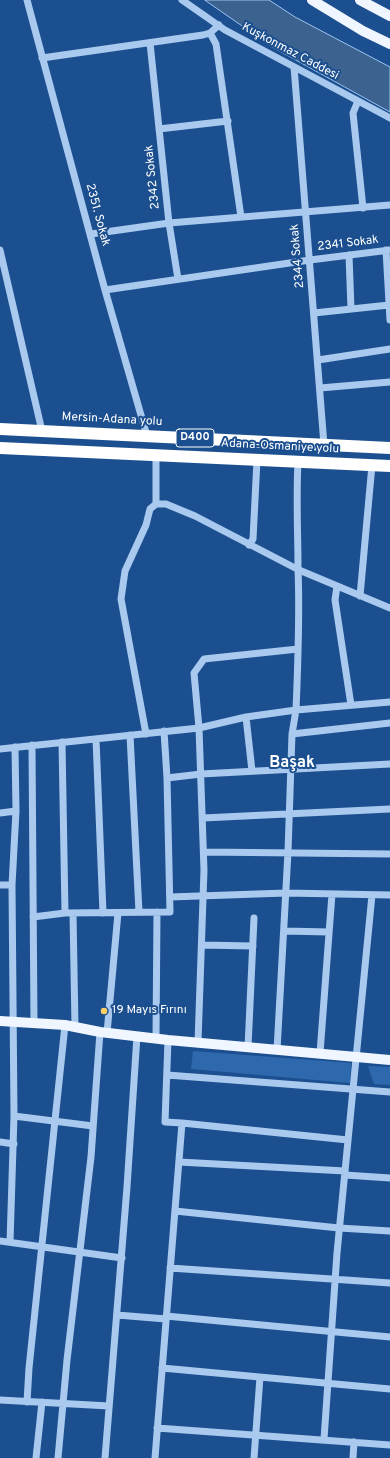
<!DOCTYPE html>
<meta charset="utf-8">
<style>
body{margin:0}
canvas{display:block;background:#1b4f8f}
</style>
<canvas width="390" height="1458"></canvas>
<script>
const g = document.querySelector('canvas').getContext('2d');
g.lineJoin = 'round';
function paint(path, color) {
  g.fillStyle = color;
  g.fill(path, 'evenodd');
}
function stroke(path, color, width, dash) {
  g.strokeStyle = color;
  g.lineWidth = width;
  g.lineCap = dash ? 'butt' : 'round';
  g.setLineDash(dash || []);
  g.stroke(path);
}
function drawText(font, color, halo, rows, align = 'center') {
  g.font = font + ' Overpass,sans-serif';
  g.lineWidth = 4;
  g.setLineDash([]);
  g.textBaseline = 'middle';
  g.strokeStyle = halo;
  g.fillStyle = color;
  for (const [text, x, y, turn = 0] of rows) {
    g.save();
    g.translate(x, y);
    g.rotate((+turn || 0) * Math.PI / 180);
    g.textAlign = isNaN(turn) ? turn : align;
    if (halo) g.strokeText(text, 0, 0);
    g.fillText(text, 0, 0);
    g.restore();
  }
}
const green = new Path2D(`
 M193,1051L351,1063L350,1083L191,1069Z
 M368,1066L390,1067V1085L374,1084Z`);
const water = new Path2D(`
 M205,0H269L295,17L390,67V112L274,48Z`);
const minor = new Path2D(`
 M27,0L105,290L147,436
 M182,0L225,30L390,118
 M210,33L216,44L241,217
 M150,43L169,223L178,279
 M42,58L203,35L210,33L219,25
 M294,67L324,445
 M358,101L353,113L363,208
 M159,129L228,121
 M91,234L169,223L390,205
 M0,250L42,431
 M386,250L390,320
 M349,255L351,309
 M105,290L310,260L390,250
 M314,313L389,305
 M318,360L390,349
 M320,388L390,382
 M156,504V455
 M249,545L253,539L257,460
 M337,586L335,600L351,705
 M360,596L372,465
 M246,717L252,771
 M146,734L121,599L125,571L146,525L150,509L156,504H166L195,516L299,570L390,608
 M292,734L390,723
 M130,735L139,912
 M96,739L103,913
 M62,742L65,913
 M32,745L34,1024
 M0,749L199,728L246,717L296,710C298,663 300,616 298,569C298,533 296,498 298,462
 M167,778L201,774L390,764
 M0,813L16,811
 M203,818L390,809
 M204,852L390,854
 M0,885H12
 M170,897L286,893L390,895
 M73,913L75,1027
 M33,917L65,913L170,912L167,778L164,731
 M284,931L329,932
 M202,945L253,946
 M107,1033L118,913
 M156,1038L157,912
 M198,1042L204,870L199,728L194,673L204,659L298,649
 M248,1047L254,918
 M277,1050L288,852L292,734L296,710L390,702
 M320,1053L332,894
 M167,1075L390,1092
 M14,1116L93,1126
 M182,1123L348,1140
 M0,1142L14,1144
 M179,1162L345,1171
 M345,1175L390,1178
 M175,1211L339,1228L390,1231
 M0,1241L122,1258
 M10,1242L14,1116L12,885L16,811L15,747
 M170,1268L390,1283
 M117,1315L166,1319
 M166,1316L390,1337
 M162,1368L390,1389
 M0,1400L109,1406
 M27,1402L29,1368L65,1025
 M157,1428L390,1445
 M324,1439L337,1253L372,895
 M36,1458L42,1402
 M58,1458L67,1360L91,1157L100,1032
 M105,1458L127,1187L137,1036
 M155,1458L182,1123L165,1122L168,1040
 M254,1458L260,1377
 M353,1458L354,1442`);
const major = new Path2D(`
 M312,0L363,31L390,44
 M360,0L390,16
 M0,1021L65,1025L100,1032L168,1040L390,1060`);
const highway = new Path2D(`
 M0,429L390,448
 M0,448L390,466`);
const markers = [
 [104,1011,4,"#ffd166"]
];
const shields = [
 [195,438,38]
];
const shieldNames = [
 ["D400",195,438]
];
const streetNames = [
 ["Kuşkonmaz Caddesi",290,52,28],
 ["2342 Sokak",153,177,-96],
 ["2351. Sokak",97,215,75],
 ["2341 Sokak",348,244,-7],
 ["2344 Sokak",298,256,-95],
 ["Mersin-Adana yolu",112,420,3],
 ["Adana-Osmaniye yolu",280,447,3]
];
const poiNames = [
 ["19 Mayıs Fırını",112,1011]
];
const districtNames = [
 ["Başak",292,764]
];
paint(green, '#2e69ad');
paint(water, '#3c6290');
stroke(water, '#9cc4f0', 1);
stroke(minor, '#a9c9ee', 7);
stroke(major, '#f0f6ff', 10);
stroke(highway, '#fff', 12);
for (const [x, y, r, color] of markers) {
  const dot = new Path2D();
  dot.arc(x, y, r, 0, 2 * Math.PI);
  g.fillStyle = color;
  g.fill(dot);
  stroke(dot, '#1b4f8f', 1.5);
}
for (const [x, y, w] of shields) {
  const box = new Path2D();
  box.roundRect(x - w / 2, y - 9, w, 18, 3);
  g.fillStyle = '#1b4f8f';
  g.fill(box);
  stroke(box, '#fff', 1);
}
drawText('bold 11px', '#fff', null, shieldNames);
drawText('12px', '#fff', '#1b4f8f', streetNames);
drawText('12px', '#fff', '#1b4f8f', poiNames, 'left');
drawText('bold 16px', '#fff', '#1b4f8f', districtNames);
</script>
